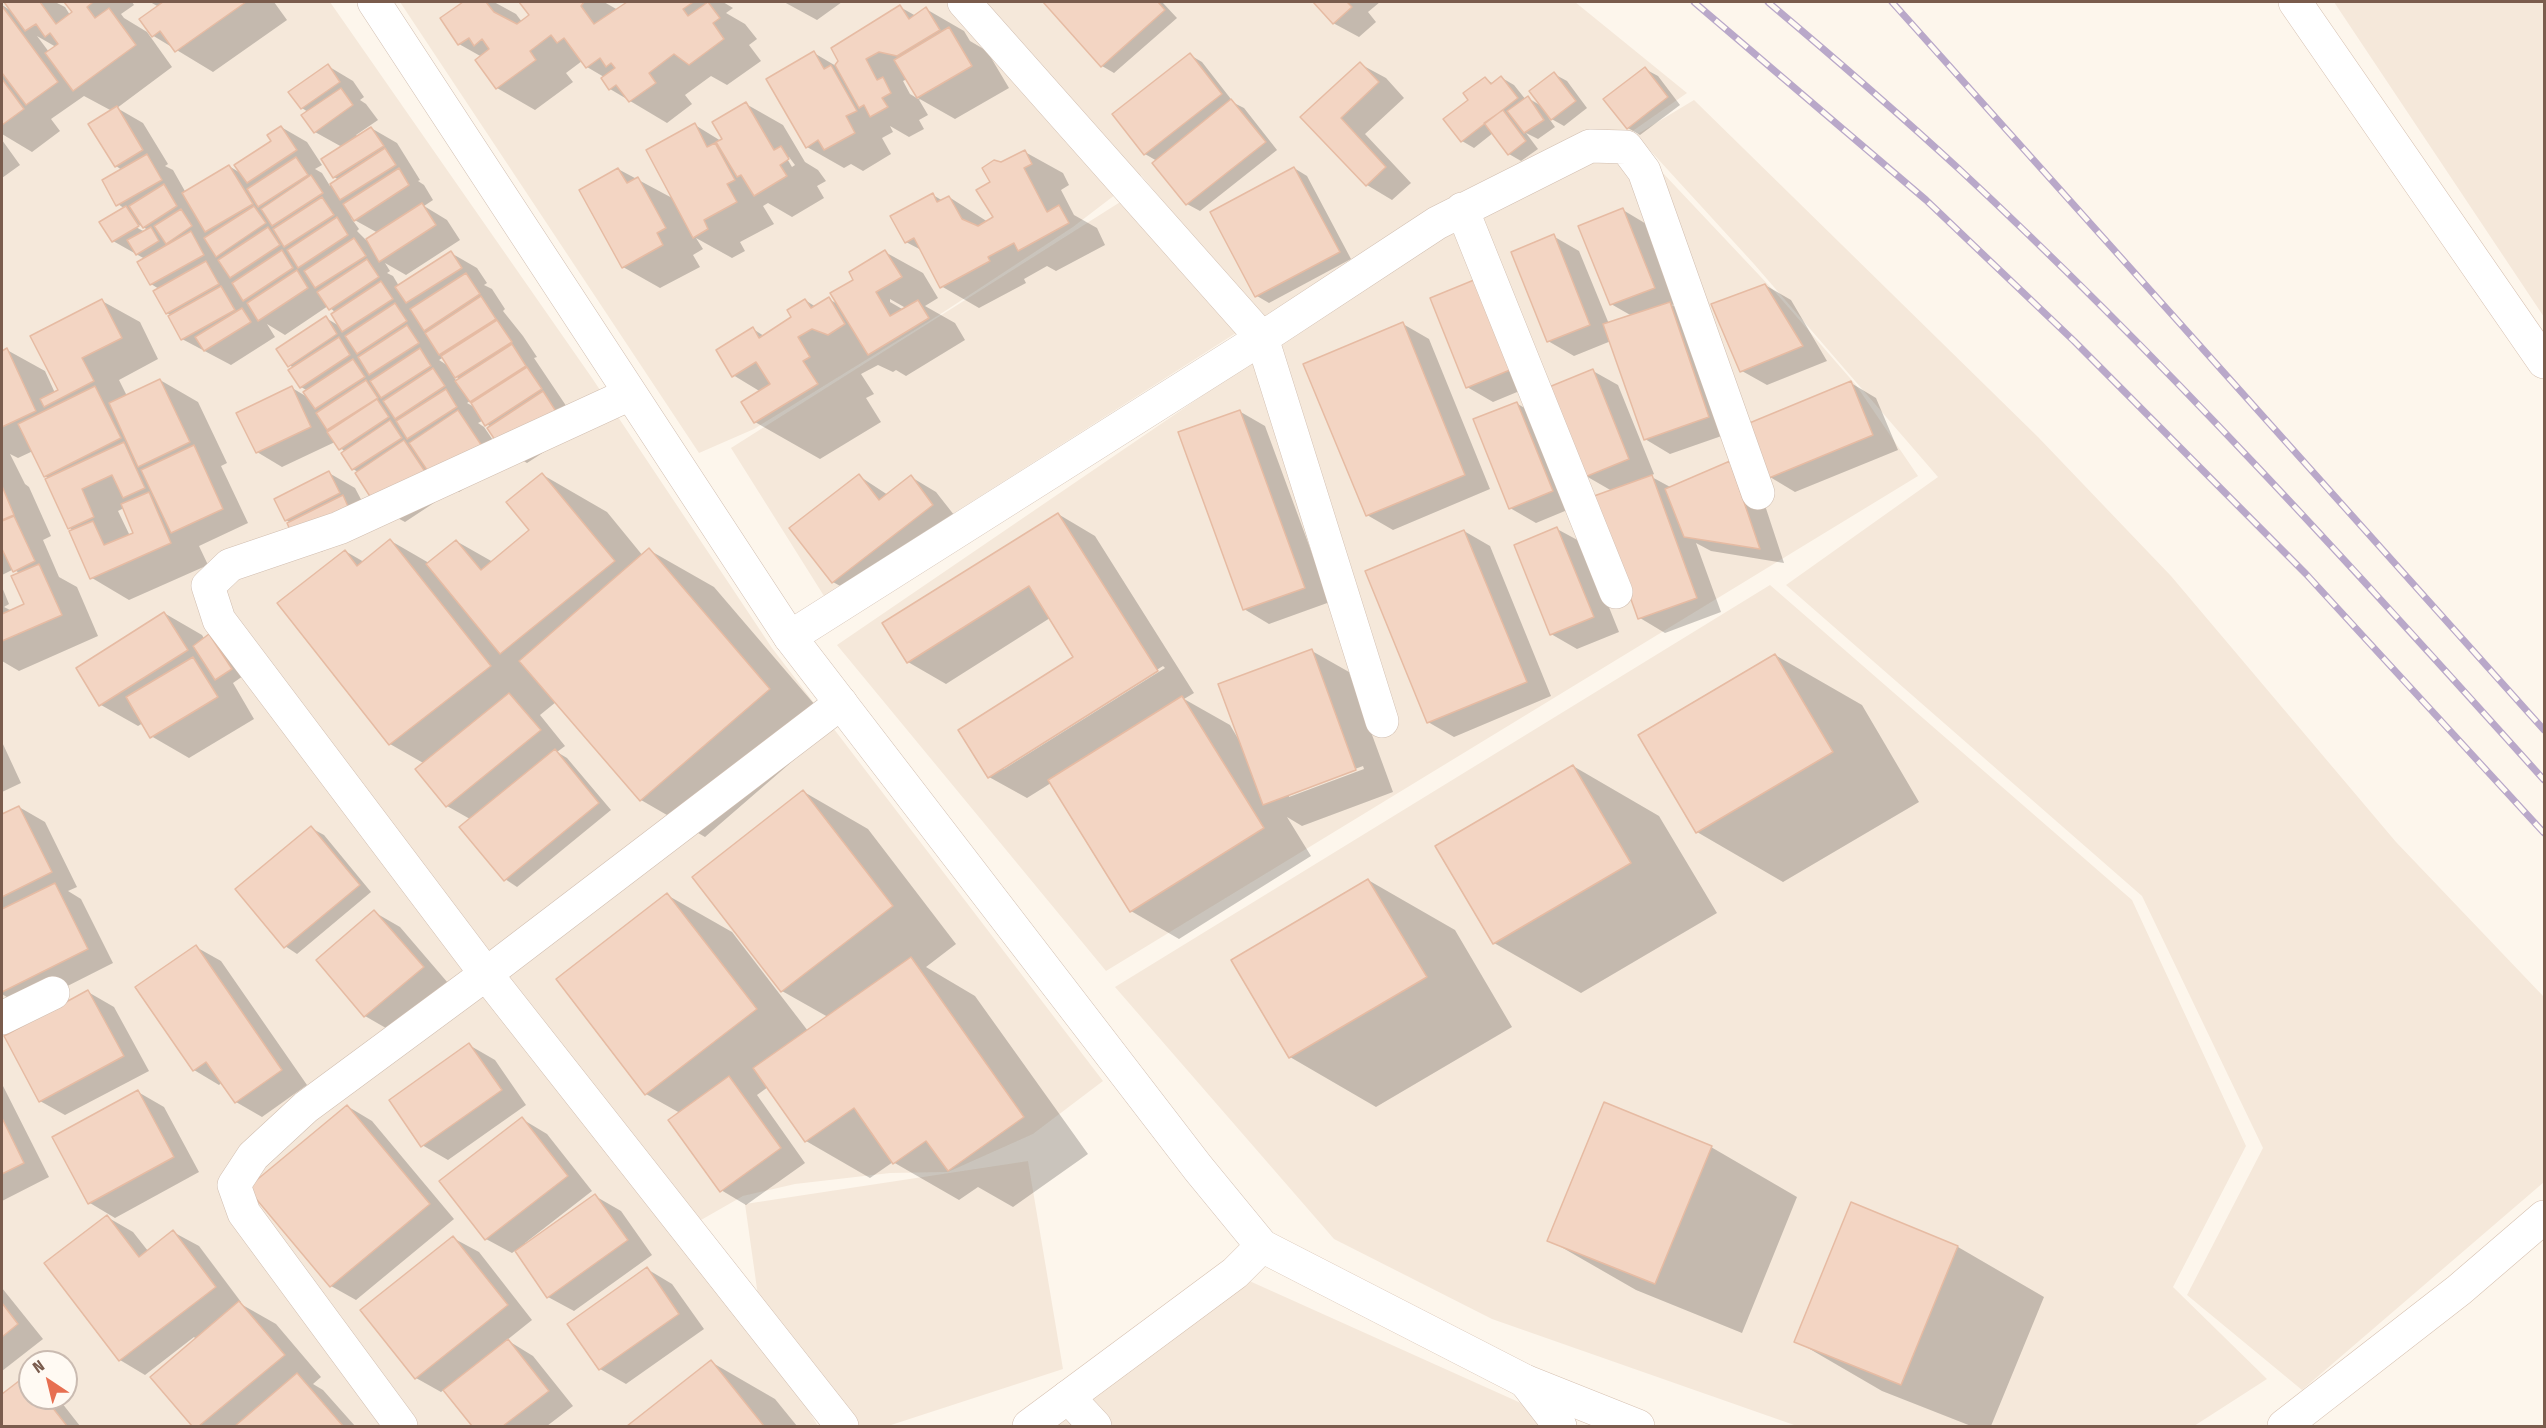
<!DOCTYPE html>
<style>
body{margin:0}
#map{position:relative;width:2546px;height:1428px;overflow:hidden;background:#fdf6ec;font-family:"Fira Sans Condensed",sans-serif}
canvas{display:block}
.frame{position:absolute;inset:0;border:3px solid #7a5c4d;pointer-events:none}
.north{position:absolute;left:18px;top:1350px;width:60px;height:60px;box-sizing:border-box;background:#fffaf3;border:2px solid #cabbb1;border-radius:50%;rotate:325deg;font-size:16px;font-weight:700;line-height:24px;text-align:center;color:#7a5c4d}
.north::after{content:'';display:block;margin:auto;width:21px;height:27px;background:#e76f51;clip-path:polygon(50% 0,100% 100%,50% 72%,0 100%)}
</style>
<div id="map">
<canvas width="2546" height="1428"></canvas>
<div class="frame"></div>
<div class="north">N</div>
</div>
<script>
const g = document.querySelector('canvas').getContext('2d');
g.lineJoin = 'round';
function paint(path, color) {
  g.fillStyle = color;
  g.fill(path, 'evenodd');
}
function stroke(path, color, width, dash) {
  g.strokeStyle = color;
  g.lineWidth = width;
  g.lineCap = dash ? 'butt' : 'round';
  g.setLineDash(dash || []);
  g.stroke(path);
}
const residential = new Path2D(`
 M2,2H330L592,378L772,648L1103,1081L1033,1134L948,1172L890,1173L795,1184L743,1196L694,1224L818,1426H2ZM30,1362H66V1398H30Z
 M400,2H1575L1687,93L1627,135L1776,293L1856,385L1918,476L1106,971L837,645L1281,342L1141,175L1073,227L939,315L754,429L699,453Z
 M2334,2H2544V317Z
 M1694,100L2038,437L2171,576L2396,842L2544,997V1182L2302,1390L2187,1295L2263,1148L2142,896L1786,585L1938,477L1754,264L1636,135Z
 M1125,199L1236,333L824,596L731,448Z
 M1770,585L2132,900L2246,1146L2173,1287L2267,1379L2194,1426H1797L1492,1319L1334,1239L1115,987Z
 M1028,1161L1063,1369L888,1426H853L759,1303L745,1204Z
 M1245,1279L1572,1426H1048Z`);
const shadow = new Path2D(`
 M6,2H55L65,7L70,15L74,13L66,2H132L134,5L121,14L124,18L152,35L159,7L150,2H274L287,20L213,72L147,32L172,67L117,108L143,123L168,164L165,166L173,170L186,193L229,166L242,174L273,141L281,127L307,142L322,165L315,169L322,173L330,186L339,180L334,177L342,147L315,132L308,112L302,108L328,66L353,81L364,97L360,100L366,104L378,120L356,135L358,137L371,128L397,143L420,180L418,181L424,185L433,200L424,206L447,220L460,240L406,275L385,263L390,271L387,273L393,276L399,286L451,253L477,268L487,283L484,285L492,289L505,309L503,311L523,336L537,357L534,358L581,428L527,463L502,448L490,427L484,420L478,423L484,427L507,461L459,492L449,487L452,491L405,522L379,508L358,472L353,469L345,452L335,442L282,467L257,452L292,388L309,398L308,391L301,387L294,368L289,365L326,318L341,327L336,313L328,306L285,335L267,324L275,337L231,365L182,339L172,316L167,313L159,289L151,284L145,259L113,241L125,209L118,204L122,170L116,166L112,111L84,96L51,119L60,131L32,152L2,134V5L13,12ZM37,36L56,47L49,52ZM351,218L378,233L367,241L357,231L359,229ZM136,223L148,230L145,232L134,226ZM444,357L450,367L439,360ZM452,374L460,379L457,382ZM470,401L472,402L476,408L467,403Z
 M465,2H494L516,14L522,22L531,15L521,2H604L618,10L629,2H723L733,8L726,13L745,24L757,39L749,45L761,61L727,85L711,76L685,95L692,104L667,123L610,89L604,77L587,67L582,61L566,73L573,82L535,110L497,88L482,57L459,44L442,19Z
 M784,2H842L817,20Z
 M1045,2H1162L1177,18L1114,73L1102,66Z
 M1315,2H1380L1368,12L1376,22L1359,37L1333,23Z
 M900,7L916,16L926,9L964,31L970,41L987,51L1009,88L955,119L918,98L928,115L919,120L924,129L909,137L890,126L893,132L882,138L891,154L863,171L851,164L844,168L807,147L814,53L836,66ZM907,79L920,100L910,94L903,81Z
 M1190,55L1202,62L1234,103L1244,108L1277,150L1200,211L1187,204L1157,161L1145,154Z
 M1360,64L1386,78L1404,98L1365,134L1411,183L1392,200L1367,185L1303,117Z
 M1645,69L1658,76L1680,105L1640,135L1628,128Z
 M1554,74L1567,81L1587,108L1564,126L1548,117L1555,127L1538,139L1526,133L1538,149L1521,161L1509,154L1493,133L1474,148L1462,141L1470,100L1485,79L1494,84L1502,78L1514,85L1526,100L1528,98L1543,107Z
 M746,104L783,125L805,162L818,170L826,181L817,186L824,198L792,217L768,203L763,206L774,224L740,242L745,251L732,258L696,238L703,249L693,255L700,267L660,288L623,267L618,169L674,199L695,125L721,141ZM786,157H789L795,165L792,167Z
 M2,140L20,165L2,178Z
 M1025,152L1063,173L1069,185L1061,190L1074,215L1097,228L1105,245L1056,271L1047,266L1024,279L1026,283L979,308L941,286L923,251L906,242L933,195L943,201L949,197L988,222L995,218L1001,164Z
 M1294,168L1307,176L1351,259L1269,303L1257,296Z
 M1623,210L1648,225L1679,302L1672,305L1695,318L1733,432L1670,454L1645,439L1611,341L1574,356L1548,341L1553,236L1579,251L1609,324L1632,316L1611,304Z
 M885,252L923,273L938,298L925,306L955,323L965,340L906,376L896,370L893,372L878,365L861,374L874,394L866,398L881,422L820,459L755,422L761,392L733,375L753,329L764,336L793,317L805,300L816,307L829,299L839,305L855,280ZM890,299L911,311L909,313L890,302Z
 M1765,285L1791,300L1827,361L1767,385L1742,371Z
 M1432,299L1534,385L1493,402L1467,387Z
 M102,301L140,322L158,359L119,380L127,396L160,380L198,402L227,463L221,466L248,523L199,546L208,565L129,600L92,578L50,479L45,476L33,451L18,458L10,454L25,484L29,487L51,536L43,540L59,577L77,587L98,636L19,671L2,661V587L9,604L4,607L12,611L26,605L20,574L14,569L2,575V353L7,350L45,371L55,393L60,391ZM124,508L135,533L130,536L118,511Z
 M1403,324L1429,339L1490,489L1393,530L1367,515Z
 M1593,371L1618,385L1654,474L1650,476L1672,488L1756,478L1784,563L1711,551L1696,543L1721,612L1665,633L1640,618L1612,491L1586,476Z
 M1851,383L1876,398L1898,450L1795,492L1770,477Z
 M1516,403L1542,418L1577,506L1536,523L1510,508Z
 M1239,411L1265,426L1330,602L1269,624L1244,609Z
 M329,473L355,488L375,526L321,552L295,538L291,523L286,520Z
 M543,475L607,512L643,556L649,550L714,587L833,726L705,837L641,800L556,702L540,715L565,746L557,752L567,758L611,810L517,887L505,879L470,819L447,806L418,769L425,764L390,744L345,551L364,562L391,541L429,563L456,541L493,562L531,530Z
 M859,476L888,495L911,477L936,492L958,520L858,596L833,582Z
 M1058,514L1095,536L1194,693L1184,699L1230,725L1240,742L1312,651L1349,672L1393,792L1302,826L1287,817L1311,856L1179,939L1131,911L1051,783L1027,798L989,777L1076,658L1050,618L946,684L908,662ZM1163,666L1165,668L1004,769V766ZM1363,766L1364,769L1289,797V794Z
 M1557,529L1583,543L1619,632L1577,649L1551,634Z
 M1464,531L1490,546L1551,696L1454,737L1428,722Z
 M164,613L202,635L205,640L210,636L222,643L243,676L233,683L254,719L189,758L151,736L143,723L138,726L101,705Z
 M1775,655L1862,705L1919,802L1783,882L1697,832Z
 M2,742L21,783L2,792Z
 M1573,766L1659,816L1717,913L1581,993L1494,943L1437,847Z
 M804,792L868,829L956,944L926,967L975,996L1088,1154L1013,1207L978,1187L959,1200L893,1162L870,1178L806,1141L768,1087L757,1095L805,1163L746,1205L721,1190L680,1113L646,1094L667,895L732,932L808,1031L828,1017L782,991L694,877Z
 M19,807L45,822L77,887L68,891L81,899L113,963L24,1008L2,994V816Z
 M311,828L324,835L371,892L297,954L285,946Z
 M1368,880L1455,930L1512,1027L1376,1107L1290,1057Z
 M374,912L400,927L448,983L391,1031L365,1016Z
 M196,947L221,961L307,1085L262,1117L236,1102L222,1082L219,1085L194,1070Z
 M88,992L114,1007L149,1071L65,1115L40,1101Z
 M469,1045L495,1060L526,1105L448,1160L422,1145Z
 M2,1084L49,1177L2,1201Z
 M138,1092L164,1107L199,1172L115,1218L90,1203Z
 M347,1106L372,1121L454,1219L356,1300L331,1286Z
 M522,1119L547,1134L592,1191L525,1243L527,1245L595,1196L621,1211L652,1255L574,1311L548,1297L516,1250L512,1253L486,1239Z
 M1711,1147L1797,1197L1742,1333L1636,1290L1549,1240Z
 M1852,1204L1958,1247L2044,1297L1991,1426H1971L1882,1391L1796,1341Z
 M107,1217L133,1232L148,1251L173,1232L199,1246L241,1302L239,1303L276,1324L321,1377L313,1384L323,1390L355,1426H194L152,1377L196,1339L194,1337L145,1375L120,1360Z
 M453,1238L479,1252L532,1320L507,1340L533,1356L573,1406L547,1426H474L445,1389L441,1392L416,1378Z
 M647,1269L672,1284L704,1329L626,1384L600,1369Z
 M2,1288L43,1339L2,1371Z
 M711,1362L775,1399L797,1426H630Z
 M28,1376L30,1378V1398H58L80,1426H2V1396Z`);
const building = new Path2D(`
 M4,2H40L56,24L72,12L64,2H91L92,3L87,7L95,18L109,8L136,45L73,91L45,53L58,44L50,33L45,37L36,24L25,31Z
 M163,2H246L175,52L160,31L152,37L139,19Z
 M463,2H486L494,12L517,24L529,15L519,2H584L581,6L594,24L627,2H690L692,3L683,9L688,16L708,2L720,18L713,23L724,39L689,65L674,54L649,73L656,83L629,102L616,85L609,90L601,78L615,68L611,63L606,67L600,58L586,68L564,38L557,43L551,35L530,51L536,60L496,89L475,60L489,49L482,39L474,46L469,38L458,45L440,18Z
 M1043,2H1158L1165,10L1101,67Z
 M1313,2H1347L1352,7L1333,24Z
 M900,5L909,19L926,7L940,30L897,56L879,52L866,59L877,80L883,77L891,93L882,98L888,107L870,117L864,105L859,108L835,65L838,61L831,48Z
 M2,6L58,82L26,105L2,73Z
 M949,27L972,66L917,98L894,60Z
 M814,51L824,69L831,65L857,111L846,116L855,133L824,150L818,140L806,148L766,79Z
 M1190,53L1222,94L1144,155L1112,114Z
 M1360,62L1379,82L1341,118L1386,167L1366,186L1300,117Z
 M328,64L340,82L301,109L288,92Z
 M1645,67L1668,97L1627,129L1603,99Z
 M1554,72L1576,101L1551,120L1529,91Z
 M1501,76L1518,98L1461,142L1443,119L1468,100L1463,93L1485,77L1491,84Z
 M2,79L24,109L2,125Z
 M341,88L353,105L314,133L301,115Z
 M1528,96L1544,120L1524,133L1507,111Z
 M1231,99L1266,142L1186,205L1152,163Z
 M746,102L774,150L781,146L789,159L780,165L787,176L754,196L741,175L737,177L716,142L722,139L712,122Z
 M117,106L143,150L115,167L88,124Z
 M1503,110L1526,141L1508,155L1484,123Z
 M695,123L707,147L715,143L735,180L727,184L737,202L704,220L708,229L693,238L646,150Z
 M281,126L297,150L247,183L234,165L271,141L267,135Z
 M371,127L384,146L333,178L321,159Z
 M385,148L396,165L340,200L330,184Z
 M1025,150L1032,164L1024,168L1047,212L1059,205L1069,223L1018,251L1014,243L988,257L990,261L940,288L914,238L905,243L890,216L933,193L937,202L949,196L962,219L978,226L993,217L976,190L990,182L982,168L994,160L1001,162Z
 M147,154L162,180L116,206L102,180Z
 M296,157L308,175L258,207L247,189Z
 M229,165L253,204L205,232L182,193Z
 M1294,167L1340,252L1255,297L1210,212Z
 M399,168L409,185L354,221L343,204Z
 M618,168L627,183L638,177L666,228L657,233L663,245L622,268L579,190Z
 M311,175L323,193L272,226L261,209Z
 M164,184L177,206L143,228L129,206Z
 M322,197L334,215L284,247L273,229Z
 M422,203L436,225L379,262L366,239Z
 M126,206L139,226L112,242L99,222Z
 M254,206L266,223L216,257L204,238Z
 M1623,208L1655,288L1610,305L1578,226Z
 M181,209L192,226L166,244L154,226Z
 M337,217L348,235L298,268L287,250Z
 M151,227L159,241L136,255L127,240Z
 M268,227L280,245L230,278L218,260Z
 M191,231L204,255L150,285L137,262Z
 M1554,234L1590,325L1547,342L1511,252Z
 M354,238L366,256L315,288L304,271Z
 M282,250L293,268L243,301L232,283Z
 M885,250L902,277L876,292L890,316L918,300L929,318L868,355L830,293L853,280L849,272Z
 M451,251L462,268L406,303L395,287Z
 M367,259L379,277L329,310L317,292Z
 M206,261L219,284L166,314L153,291Z
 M297,270L308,288L258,321L247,303Z
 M466,273L480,294L424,331L410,309Z
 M1474,280L1510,370L1466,388L1430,298Z
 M381,281L393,299L342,332L331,314Z
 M1765,284L1803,346L1740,372L1711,304Z
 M221,286L235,310L181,340L168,316Z
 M481,296L496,319L439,355L425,333Z
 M829,297L845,324L828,335L812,329L798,337L810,357L803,361L818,384L754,423L741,402L770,384L756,362L732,377L716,350L753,327L759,338L791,317L787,310L805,299L811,308Z
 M102,299L122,338L82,358L94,381L44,407L40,399L58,390L30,336Z
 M1670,302L1709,417L1644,440L1603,324Z
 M395,303L407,321L357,354L345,336Z
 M242,308L251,322L204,351L195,337Z
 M326,316L337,334L288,367L276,349Z
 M497,320L512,342L455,378L441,356Z
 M1403,322L1465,475L1366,516L1303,364Z
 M407,325L419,343L369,375L358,357Z
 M339,337L350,355L300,388L288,370Z
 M512,344L526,366L470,402L455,381Z
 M7,348L36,411L2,427V351Z
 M420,348L431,366L381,398L370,381Z
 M353,359L365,377L315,409L303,392Z
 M527,367L542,389L485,426L471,403Z
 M433,368L445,386L395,419L383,401Z
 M1593,369L1629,459L1585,477L1549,387Z
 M160,379L190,442L138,467L109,403Z
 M366,380L378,398L327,430L316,413Z
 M1851,381L1873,435L1769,478L1747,424Z
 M95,386L121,438L44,477L18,424Z
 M292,386L311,427L256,453L236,413Z
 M446,389L457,407L407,439L396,421Z
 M543,391L557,413L501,449L487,428Z
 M377,399L389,417L339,450L327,432Z
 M1517,402L1553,491L1509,509L1473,419Z
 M458,410L482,446L433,479L409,443Z
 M1240,410L1305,588L1243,610L1178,432Z
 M390,420L402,438L352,470L341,453Z
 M404,440L428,476L378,509L355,473Z
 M124,442L145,488L123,498L112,475L82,489L94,517L68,529L45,479Z
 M194,445L223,509L171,533L141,470Z
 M1730,461L1760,549L1684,537L1665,489Z
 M329,471L340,493L285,521L274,499Z
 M542,473L615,561L500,654L426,564L456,540L481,570L529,530L506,502Z
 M859,474L879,500L911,475L933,505L832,583L789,528Z
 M1652,475L1697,598L1638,619L1594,496Z
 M2,486L14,515L2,520Z
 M149,492L171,543L90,579L69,531L93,521L104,545L133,533L121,504Z
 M343,495L350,511L294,539L287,523Z
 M1058,513L1158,671L988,778L958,730L1073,657L1029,586L907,663L882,623Z
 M14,516L35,561L13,572L2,549V521Z
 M1557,527L1594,617L1550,635L1514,545Z
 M1464,530L1527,682L1427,723L1365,571Z
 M390,539L491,666L389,745L277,603L345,550L357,566Z
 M649,548L770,689L640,801L519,661Z
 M39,564L62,615L2,641V614L24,604L11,576Z
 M164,612L188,650L99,706L76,668Z
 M209,634L232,669L215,680L193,646Z
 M1312,649L1356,770L1263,805L1218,684Z
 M1775,654L1833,752L1696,833L1638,735Z
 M193,657L218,697L150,738L126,697Z
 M509,693L541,730L446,807L415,769Z
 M1182,696L1264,828L1130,912L1048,780Z
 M555,749L599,803L504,881L459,827Z
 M1573,765L1631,863L1493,944L1435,846Z
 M803,790L893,906L781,992L692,877Z
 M19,806L52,872L2,897V814Z
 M311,826L360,885L284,948L235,889Z
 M1368,879L1427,977L1289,1058L1231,960Z
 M55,883L88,949L2,992V909Z
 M667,893L757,1009L645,1095L556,979Z
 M374,910L424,967L364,1017L316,960Z
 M196,945L282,1070L235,1103L206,1062L193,1071L135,987Z
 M911,957L1024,1117L948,1171L926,1141L893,1164L854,1108L805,1142L753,1068Z
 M88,990L124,1056L39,1102L4,1036Z
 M469,1043L502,1090L421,1147L389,1100Z
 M729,1076L781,1148L720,1192L668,1120Z
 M138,1090L174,1157L88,1204L52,1137Z
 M1604,1102L1712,1146L1655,1284L1547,1241Z
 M347,1105L430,1204L330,1287L247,1188Z
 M522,1117L568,1176L485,1240L439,1181Z
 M2,1118L24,1163L2,1174Z
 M595,1194L628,1240L547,1298L515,1251Z
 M1851,1202L1958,1246L1901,1385L1794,1342Z
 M107,1215L139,1257L173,1230L216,1287L119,1361L44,1263Z
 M453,1236L508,1305L415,1379L360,1310Z
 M647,1267L679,1314L599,1370L567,1324Z
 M239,1301L285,1355L199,1426H192L150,1377Z
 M2,1303L18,1324L2,1337Z
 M508,1339L549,1391L503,1426H472L443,1390Z
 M711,1360L764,1426H627Z
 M297,1373L343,1426H235Z
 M28,1374L30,1378V1398H45L67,1426H2V1394Z`);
const minor = new Path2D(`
 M964,2L1262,338L1382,721
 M1462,209L1616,592
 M630,394L339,528L230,565L208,586L219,620L486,974L841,703
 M790,637L1262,338L1437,223L1590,146L1626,147L1644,171L1758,493
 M2,1018L53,993
 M1525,1381L1560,1426
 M1068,1397L1095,1426
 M401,1426L244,1213L234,1185L253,1156L306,1107L486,974L842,1426`);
const tertiary = new Path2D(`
 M374,2L790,637L1198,1168L1262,1246`);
const secondary = new Path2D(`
 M2295,2L2544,362
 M1029,1426L1235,1273L1262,1246L1525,1381L1638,1426
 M2284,1426L2459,1290L2544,1217`);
const rail = new Path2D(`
 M1694,2L1926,200L2074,341L2306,574L2544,833
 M1768,2C1832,56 1897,112 1959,169C2166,361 2356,571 2544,780
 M1892,2L2544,730`);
paint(residential, '#f5e8da');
paint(shadow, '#0003');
paint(building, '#f3d5c3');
stroke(building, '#e6bba3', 1.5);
stroke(minor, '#d1beb0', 34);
stroke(tertiary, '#d1beb0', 34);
stroke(secondary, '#d6c0b0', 34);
stroke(minor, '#fff', 33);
stroke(tertiary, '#fff', 33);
stroke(secondary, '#fff', 33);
stroke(rail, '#b9a8c9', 7);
stroke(rail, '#fffaf3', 4.5, [14]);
</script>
